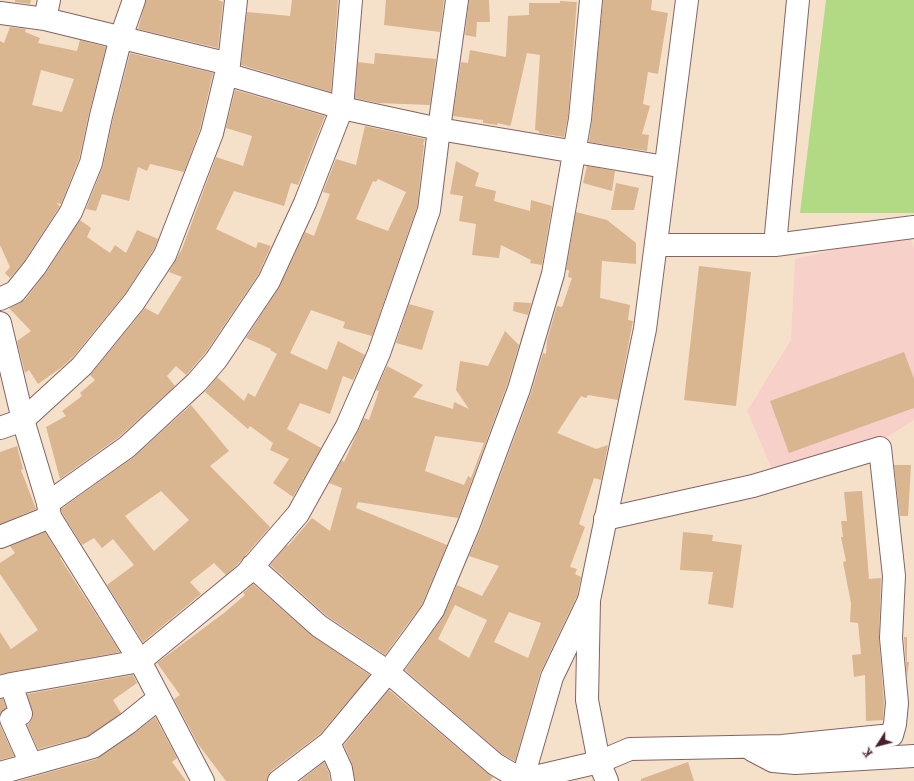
<!DOCTYPE html>
<style>
body{margin:0}
#map{position:relative;width:914px;height:781px;overflow:hidden;background:#f5e1ca;font-family:"IM FELL Great Primer",serif}
canvas{display:block}
.north{position:absolute;left:858px;top:725px;width:40px;height:40px;-webkit-text-stroke:3px #f6f6f2;paint-order:stroke;rotate:234deg;font-size:11px;font-weight:700;line-height:16px;text-align:center;color:#4a1f2b}
.north::after{content:'';display:block;margin:auto;width:14px;height:18px;background:#4a1f2b;clip-path:polygon(50% 0,100% 100%,50% 72%,0 100%)}
</style>
<div id="map">
<canvas width="914" height="781"></canvas>
<div class="north">K</div>
</div>
<script>
const g = document.querySelector('canvas').getContext('2d');
g.lineJoin = 'round';
function paint(path, color) {
  g.fillStyle = color;
  g.fill(path, 'evenodd');
}
function stroke(path, color, width, dash) {
  g.strokeStyle = color;
  g.lineWidth = width;
  g.lineCap = dash ? 'butt' : 'round';
  g.setLineDash(dash || []);
  g.stroke(path);
}
const built = new Path2D(`
 M909,233L914,248V420L884,439L772,469L747,411L791,340L795,259Z`);
const green = new Path2D(`
 M826,0H914V213H800Z`);
const building = new Path2D(`
 M15,0H31L30,4L15,2Z
 M146,0H218L223,2L218,48L138,29Z
 M292,0H338L331,92L241,65L247,12L290,16Z
 M386,0H444L440,32L384,25Z
 M469,0H489L490,22H477L476,37L465,35Z
 M577,0L568,117L564,137L539,133V131L535,130L540,55L527,53L511,124L510,126L498,123L497,125L483,123V120L453,116L461,62L468,63L470,50L506,57L508,16L529,15V3H560V1L577,2Z
 M603,0H652L651,10L668,13L658,74L648,72L643,104L650,106L642,134L649,135L647,151L589,142L592,120Z
 M10,27L26,29L25,32L40,38L38,43L77,51L80,40L106,47L89,113L79,159L61,204L56,203L60,206L25,260L10,278L5,273L10,267L0,245V41L4,43ZM41,70L74,79L62,112L32,105Z
 M130,53L213,73L200,129L184,172L150,164L147,171L138,167L129,201L102,194L96,211L86,209L103,166L113,119Z
 M375,53L436,59L430,105L378,103L355,98L358,62L374,64Z
 M235,90L325,116L298,185L291,183L284,206L234,191L216,229L256,248L258,242L271,246L258,275L206,352L188,373L186,375L176,366L167,376L175,386L119,437L60,479L46,427L66,416L62,411L82,396L80,393L95,380L90,375L145,308L158,315L182,277L169,272L182,249L216,157L243,166L252,136L226,128Z
 M365,126L425,139L423,144L424,145L417,207L372,336L343,328L345,322L311,310L290,353L327,370L338,341L365,355L353,380L343,376L330,414L300,403L287,429L321,448L293,497L273,483L289,459L270,450L273,443L250,426L248,429L205,392L217,377L244,401L248,393L255,397L277,354L270,350L271,349L246,338L280,286L305,232L314,236L330,194L323,192L336,159L356,165ZM378,179L406,192L388,231L356,219L373,181L376,182Z
 M456,161L479,173L475,186L496,191L494,201L530,211L531,200L552,206L542,265L530,263L531,260L501,245L499,258L472,255L476,224L459,221L463,196L450,194Z
 M587,166L615,171L612,191L583,183Z
 M616,183L639,188L634,210H611Z
 M576,212L607,220L636,243V264L602,261L600,298L630,305L628,320L633,321L618,400L588,395L586,398L581,396L557,433L596,449L608,445L601,480L594,478L579,524L585,527L570,567L577,569L575,574L581,577L577,596L540,673L515,761L502,754L405,670L443,617L457,585L482,596L499,566L469,556L481,528L531,393L543,353L546,354L547,340L557,306L562,307L572,278L568,277L569,270H566ZM455,605L487,620L469,658L438,639ZM509,612L541,623L528,658L494,642Z
 M80,220L91,228L87,237L110,253L115,245L126,253L137,230L158,239L154,249L124,295L73,357L62,367L38,384L29,370L25,373L17,341L31,331L9,308L25,300L45,274Z
 M699,266L751,272L736,406L684,400Z
 M514,302L531,303L528,315L513,311Z
 M409,304L434,311L422,350L396,343Z
 M505,331L519,345L507,385L458,518L358,502L356,508L447,545L422,604L385,655L327,616L270,565L287,545L288,546L312,518L330,531L342,488L329,483L342,460L344,462L364,418L369,420L379,391L376,390L387,366L423,385L413,397L453,409L454,402L469,409L456,390L460,361L488,366ZM435,436L484,443L471,478L468,476L464,485L425,471Z
 M904,352L914,379V408L789,453L770,401Z
 M191,405L229,451L210,466L270,527L237,565L226,575L214,563L190,582L201,594L143,642L107,585L134,565L113,539L102,548L94,538L82,545L62,513L61,509L134,457ZM161,491L189,520L154,551L125,516Z
 M17,446L23,469L21,470L36,509L0,524V452Z
 M894,465H911L908,516H900Z
 M862,491L869,579L881,578L879,639L884,703L883,720L866,721L865,675L854,677L852,655L861,654L858,623L850,622L851,603L843,562L846,561L841,537H843L841,521H847L844,492Z
 M45,532L61,558H60L120,652L0,674V632L11,649L38,630L0,574V563L15,553L10,546Z
 M683,532L713,535L712,541L742,545L733,608L708,604L713,572L680,570Z
 M253,584L311,635L370,675L320,734L271,771L268,776L267,781H226L198,744L174,699L180,695L157,663L224,613L245,595L243,593Z
 M904,637H907V662H909L907,678Z
 M133,675L137,683L113,700L121,713L88,736L38,749L27,725L31,721L33,716L27,694Z
 M389,690L487,773L493,777L490,781H355L352,764L344,745Z
 M0,699H3L6,708L0,714Z
 M155,717L177,758L172,762L186,781H18L97,759L135,733Z
 M0,725L14,756L0,760Z
 M324,762L329,773L330,781H300Z
 M688,762L694,781H641V779Z`);
const street = new Path2D(`
 M0,13L45,19L229,64
 M45,19L49,0
 M226,74L342,108L439,129L665,167
 M656,245H775L914,227
 M775,245L798,0
 M0,299L15,292L35,267L71,212L91,163L101,116L121,37L134,0
 M0,428L23,420L82,366L134,302L165,255L212,133L226,74L229,64L236,0
 M48,503L127,447L197,382L216,360L269,281L305,203L342,108L351,0
 M0,537L50,517
 M252,566L319,626L388,672L495,764L522,780L599,762L630,749L782,746L892,735L895,724L897,703L891,638L894,576L880,448L753,486L605,519
 M11,684L21,714L11,719L31,764
 M0,687L11,684L140,661L246,574L298,514L347,426L379,353L429,210L439,129L457,0
 M329,743L341,769L343,781
 M752,750L773,761L795,763L914,756
 M0,773L93,747L128,723L159,698
 M279,781L329,743L388,672L416,634L433,610L469,524L519,389L553,274L580,119L591,0
 M522,781L552,677L589,600`);
const secondary = new Path2D(`
 M0,323L23,420L48,503L50,517L140,661L203,781
 M607,781L599,762L587,700L589,600L645,329L687,0`);
paint(built, '#f7d1c9');
paint(green, '#b2d983');
paint(building, '#d9b590');
stroke(street, '#866363', 24);
stroke(secondary, '#866363', 24);
stroke(street, '#fff', 22);
stroke(secondary, '#fff', 22);
</script>
